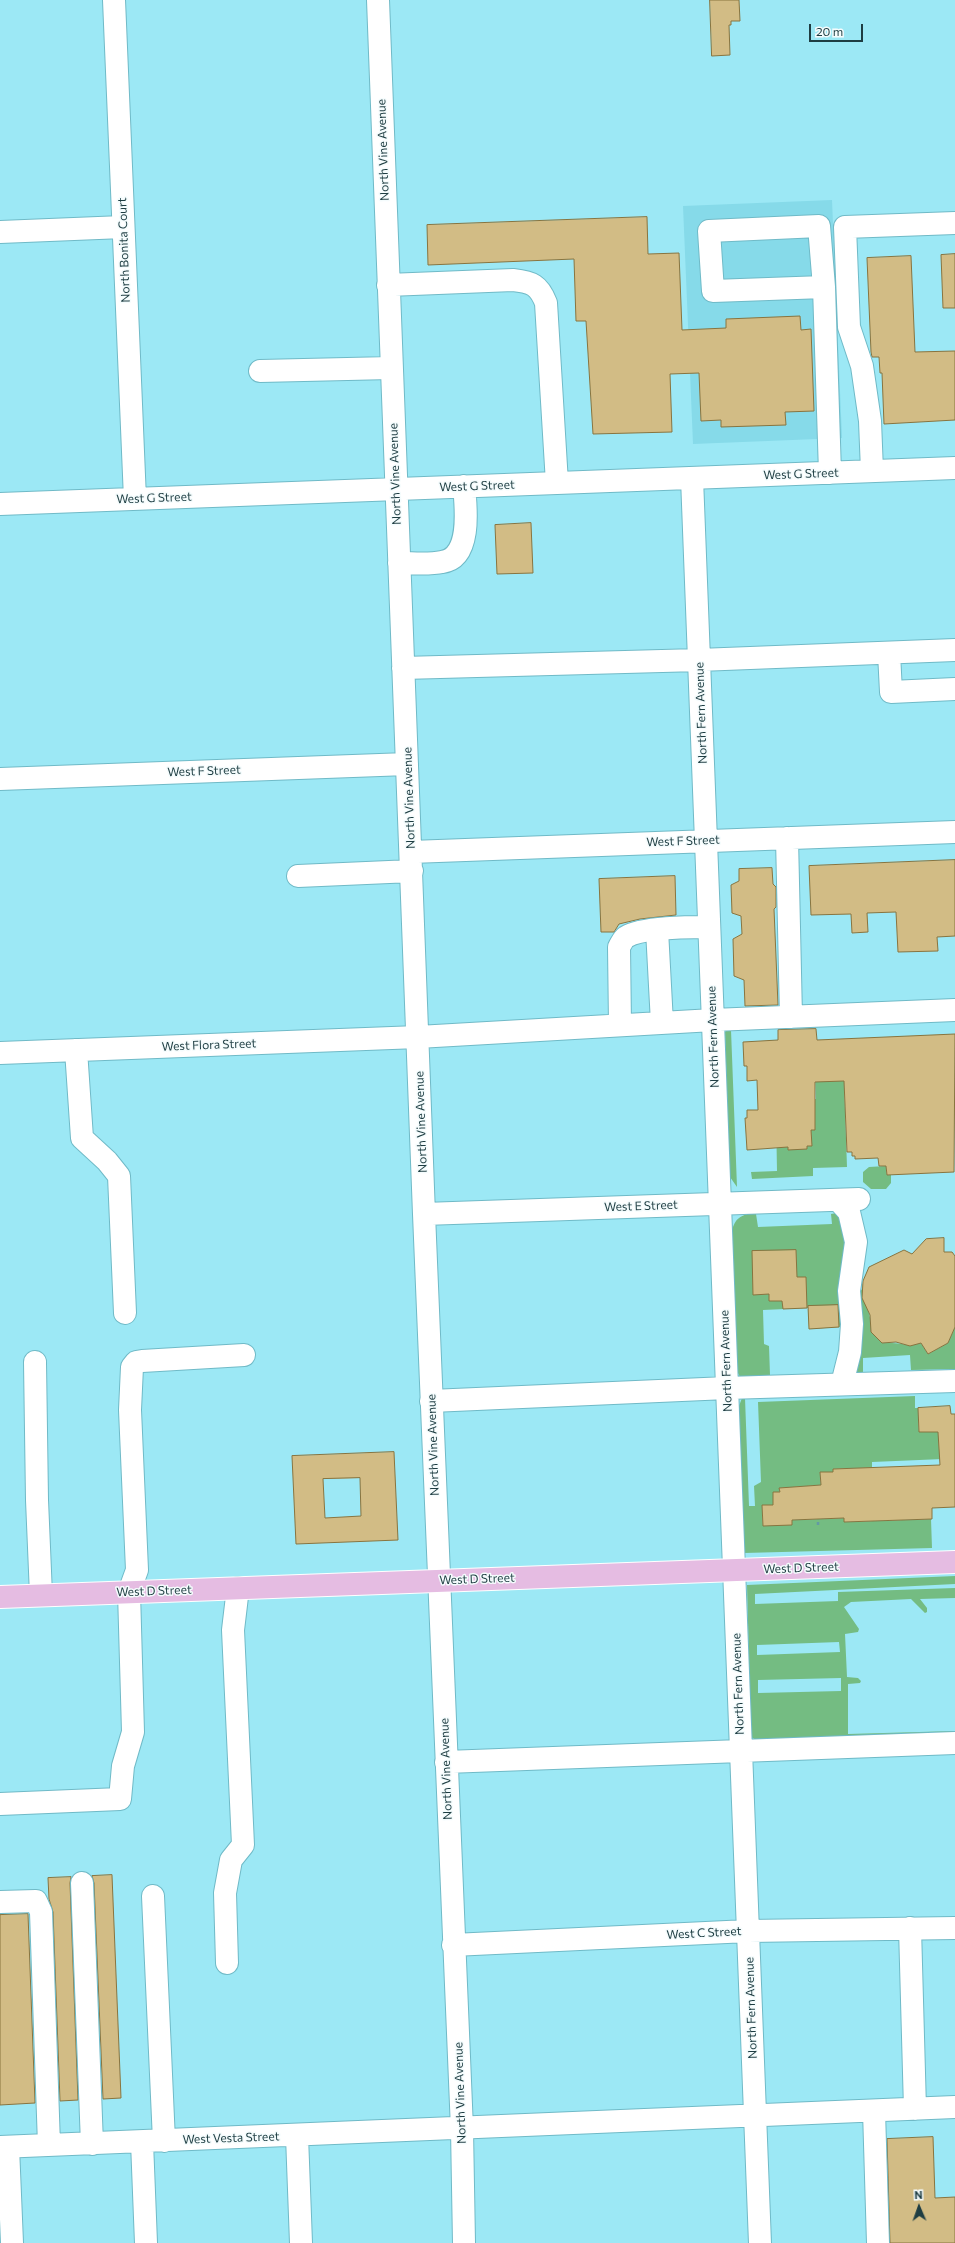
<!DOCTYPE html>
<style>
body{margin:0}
#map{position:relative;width:955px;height:2243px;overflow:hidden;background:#9ce8f5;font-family:Commissioner,sans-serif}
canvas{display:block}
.north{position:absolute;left:899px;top:2187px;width:40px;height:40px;-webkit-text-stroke:3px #f5fcfd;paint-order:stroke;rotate:358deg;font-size:11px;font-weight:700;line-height:16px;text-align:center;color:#1e3d42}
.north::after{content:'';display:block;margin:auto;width:14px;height:18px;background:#1e3d42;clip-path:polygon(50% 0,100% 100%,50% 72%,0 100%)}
.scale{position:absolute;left:809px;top:24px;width:54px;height:18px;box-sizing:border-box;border:2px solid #1e3d42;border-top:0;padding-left:5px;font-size:12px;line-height:14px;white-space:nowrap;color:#1e3d42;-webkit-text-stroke:3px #f5fcfd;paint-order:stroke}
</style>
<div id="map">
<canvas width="955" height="2243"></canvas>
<div class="north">N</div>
<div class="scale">20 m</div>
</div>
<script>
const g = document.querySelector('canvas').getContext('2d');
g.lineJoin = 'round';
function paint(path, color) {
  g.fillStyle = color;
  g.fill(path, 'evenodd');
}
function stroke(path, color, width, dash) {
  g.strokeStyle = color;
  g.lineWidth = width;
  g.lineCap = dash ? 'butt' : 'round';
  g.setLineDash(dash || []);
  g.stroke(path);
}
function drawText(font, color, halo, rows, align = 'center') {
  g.font = font + ' Commissioner,sans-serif';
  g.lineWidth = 3;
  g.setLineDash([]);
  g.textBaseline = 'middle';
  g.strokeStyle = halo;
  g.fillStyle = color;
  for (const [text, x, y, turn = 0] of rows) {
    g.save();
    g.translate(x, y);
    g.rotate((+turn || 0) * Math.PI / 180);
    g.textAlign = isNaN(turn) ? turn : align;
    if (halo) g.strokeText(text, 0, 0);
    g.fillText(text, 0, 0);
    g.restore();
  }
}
const built = new Path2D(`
 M832,200L842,438L693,444L683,206Z`);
const green = new Path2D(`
 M727,1030H731L737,1187L730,1177L725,1032Z
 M815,1071L844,1081L847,1167L813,1168V1176L752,1179L751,1172L777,1171L776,1114L780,1100L816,1099Z
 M886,1166L887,1175H891V1183L886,1189H871L863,1182V1172L869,1167Z
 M753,1213L756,1214L758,1227L832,1224L831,1214L837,1213L846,1225L842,1327L809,1329L808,1308L763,1310L764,1344L769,1346L770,1375L768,1377H740L737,1371L732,1231C735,1218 741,1215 753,1213Z
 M860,1289L871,1294L867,1308C874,1325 867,1327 882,1343C896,1342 908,1347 921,1343L928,1354L948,1343L955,1327V1369L911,1370L910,1355L863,1358V1372H856Z
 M915,1396V1408H918L919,1432H938L943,1459L872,1462V1468L833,1469V1472H820L821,1485L779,1489L780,1492H773V1505L762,1506L763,1526L792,1520L844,1518V1522L931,1519L932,1548L744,1553L739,1406L742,1398H745L749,1506H755L754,1486L761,1482L758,1402Z
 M955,1576V1584L755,1594V1604L838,1601V1592L955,1588V1598L920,1599L927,1608V1612L925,1613L911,1599L851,1602L844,1607L859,1629L858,1632L845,1634L847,1677L858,1678L861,1681L860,1683L848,1684V1734L955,1731V1734L756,1740L751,1737L747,1585ZM839,1642L840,1652L757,1655V1645ZM841,1678V1691L758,1693V1680Z`);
const building = new Path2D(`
 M710,0H739L740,21H731V25H729L730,55L712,56Z
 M647,217L648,254L679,253L682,330L726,328V319L800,316L801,330L811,329L814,411L785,412L786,425L721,427V420L701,421L699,373L670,374L672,432L593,434L586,321H576L574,259L428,265L427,225Z
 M955,254V308H943L941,255Z
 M911,256L915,352L955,351V420L884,424L882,373H880L879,357H872L871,352L867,258Z
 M531,523L533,573L497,574L495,525Z
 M955,860V936L937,937L938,951L898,952L896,912L867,913L868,932L852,933L851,914L811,915L809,866Z
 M772,868L773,884L776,887V907L774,909L778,1005L745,1006L744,980L734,976L733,939L742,934L741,916L732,913L731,885L739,881V869Z
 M675,876L676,915L640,919L619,924L614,932H601L599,879Z
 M816,1029L817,1040L955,1034L954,1172L887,1175L886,1166H879L878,1158L855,1159V1156H852V1152H847L844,1081L815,1082V1130H811L812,1146H807V1149L788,1150V1147L747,1150L745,1118H747V1110H758L757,1080L747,1081V1066H744L743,1042L778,1040V1030Z
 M944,1238V1252H952L955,1256V1327L948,1343L928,1354L921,1343L910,1346L896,1342L882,1343L871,1332L870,1315L862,1298L863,1281L869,1267L904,1250L912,1254L926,1239Z
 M796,1250L797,1277H806L807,1308L783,1309L782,1301H769V1294L753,1295L752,1251Z
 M838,1305L839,1327L809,1329L808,1306Z
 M950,1406L951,1414H955V1507L932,1508V1519L844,1522V1518L792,1520V1525L763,1526L762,1505H773V1492H780L779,1488L821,1485L820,1472H833V1469L940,1465L938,1432H919L918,1408Z
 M394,1452L398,1540L296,1544L292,1456ZM360,1478L361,1516L325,1518L323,1479Z
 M112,1875L121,2098L103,2099L94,1883L92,1876Z
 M71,1877L70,1883L78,2100L60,2101L53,1912L49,1899L48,1878Z
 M28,1914L35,2103L0,2105V1915Z
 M933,2137L935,2198L955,2197V2243H890L887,2139Z`);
const path = new Path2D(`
 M818,1525V1519`);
const minor = new Path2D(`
 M114,0L135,499
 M378,0L424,1214L462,2129L464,2243
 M0,232L123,227
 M388,285L513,280C532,282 539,285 546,303L557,483
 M824,287L819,226L709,231L713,291L824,287L830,473
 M260,371L391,368
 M872,471L870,421L862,366L849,327L845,227L955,223
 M692,478L760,2243
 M0,504L955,468
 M399,563C413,563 428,565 442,562C472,558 466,507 464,486
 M889,653L891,692L955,689
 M403,668L699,660L955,650
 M0,779L407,764
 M787,838L791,1017
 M411,852L955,832
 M298,876L412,871
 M657,930L662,1023
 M620,1025L619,947C621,944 623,939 626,937C642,927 690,927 709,927
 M76,1050L82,1138L107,1161L119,1176L125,1313
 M0,1053L418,1037L713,1020L955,1010
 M838,1200L849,1212L856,1242L849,1291L852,1324L850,1352L842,1384
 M424,1214L859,1199
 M35,1362L37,1500L41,1595
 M431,1401L727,1388L955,1381
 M446,1762L955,1743
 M0,1804L120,1799L123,1766L133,1732L129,1592L137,1570L130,1410L132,1367L136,1362L142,1361L244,1355
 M82,1883L92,2144
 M153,1896L164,2141
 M0,1902L36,1901L41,1912L49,2145
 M910,1928L915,2109
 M453,1945L748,1931L955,1928
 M227,1963L225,1893L231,1860L243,1845L233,1630L238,1588
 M874,2111L878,2243
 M297,2136L301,2243
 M142,2142L146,2243
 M0,2147L955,2107
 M8,2147L12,2243`);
const major = new Path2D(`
 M0,1597L955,1562`);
const streetNames = [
 ["North Vine Avenue",383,150,-92],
 ["North Bonita Court",124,250,-92],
 ["North Vine Avenue",395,474,-92],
 ["West G Street",801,474,-2],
 ["West G Street",477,486,-2],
 ["West G Street",154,498,-2],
 ["North Fern Avenue",701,713,-92],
 ["West F Street",204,771,-2],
 ["North Vine Avenue",409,798,-92],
 ["West F Street",683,841,-2],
 ["North Fern Avenue",713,1037,-92],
 ["West Flora Street",209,1045,-2],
 ["North Vine Avenue",421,1122,-92],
 ["West E Street",641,1206,-2],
 ["North Fern Avenue",726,1361,-92],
 ["North Vine Avenue",433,1445,-92],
 ["West D Street",801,1568,-2],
 ["West D Street",477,1579,-2],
 ["West D Street",154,1591,-2],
 ["North Fern Avenue",738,1684,-92],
 ["North Vine Avenue",446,1769,-92],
 ["West C Street",704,1933,-3],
 ["North Fern Avenue",751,2008,-92],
 ["North Vine Avenue",460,2093,-92],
 ["West Vesta Street",231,2138,-2]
];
paint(built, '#86dae9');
paint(green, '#74bc82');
paint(building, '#d2bc85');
stroke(building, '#88743f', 1);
stroke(minor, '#70bac7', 24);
stroke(major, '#fff', 24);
stroke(path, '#639aa3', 2.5, [3, 3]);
stroke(minor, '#fff', 22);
stroke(major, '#e5bce2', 22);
drawText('12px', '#1e3d42', '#f5fcfd', streetNames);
</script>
